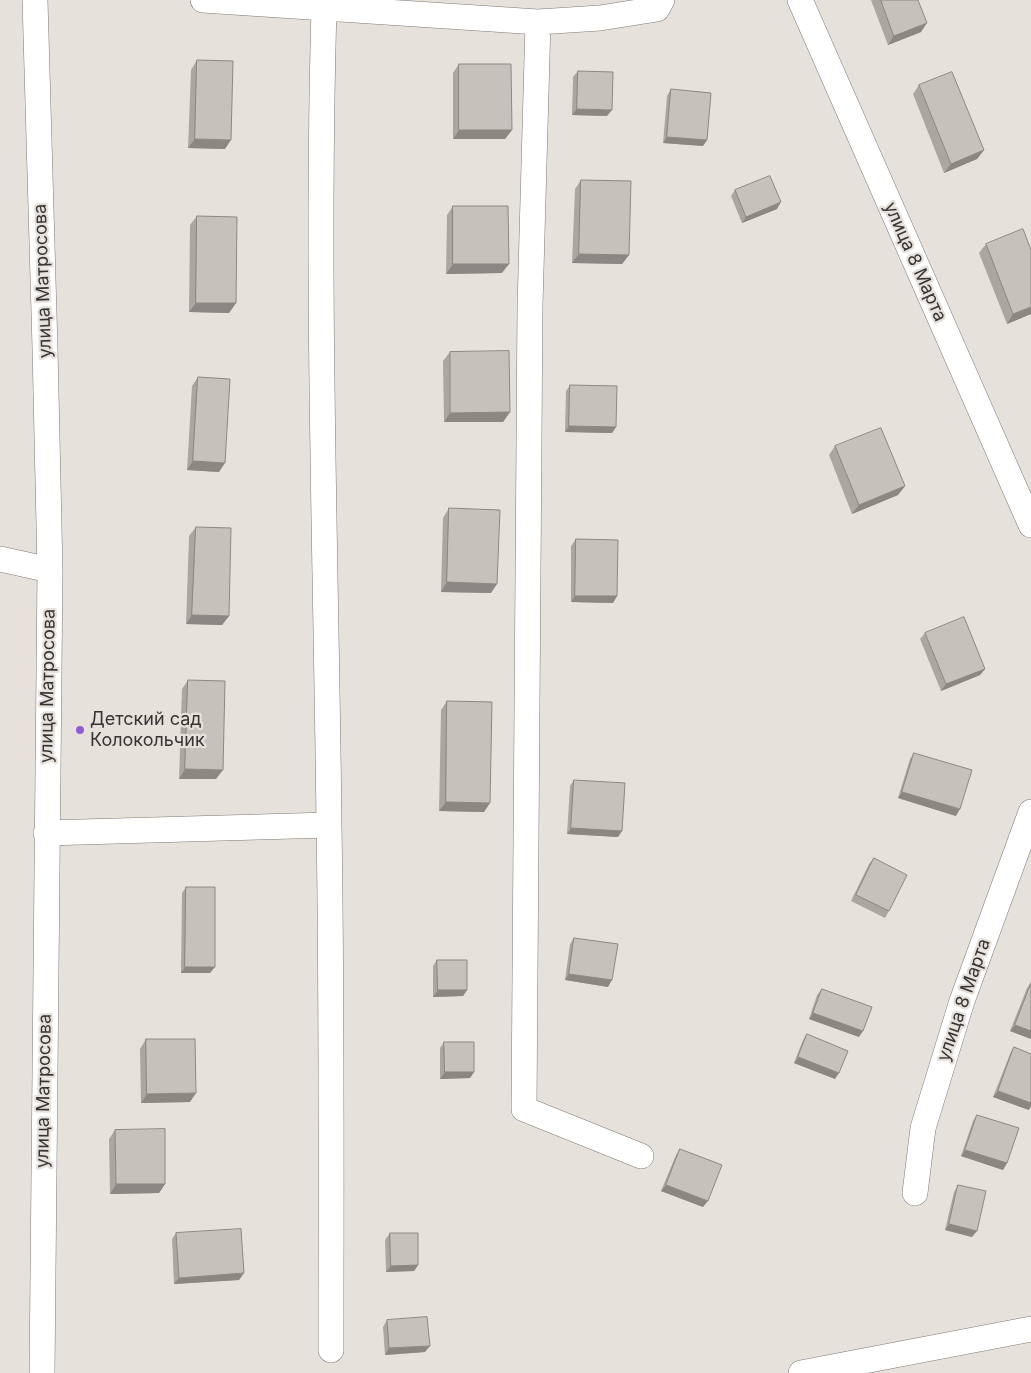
<!DOCTYPE html>
<meta charset="utf-8">
<style>
body{margin:0}
canvas{display:block;background:#e7e1dc}
</style>
<canvas width="1031" height="1373"></canvas>
<script>
const g = document.querySelector('canvas').getContext('2d');
g.lineJoin = 'round';
function stroke(path, color, width, dash) {
  g.strokeStyle = color;
  g.lineWidth = width;
  g.lineCap = dash ? 'butt' : 'round';
  g.setLineDash(dash || []);
  g.stroke(path);
}
function paint(path, color) {
  g.fillStyle = color;
  g.fill(path, 'evenodd');
}
function drawText(font, color, halo, rows, align = 'center') {
  g.font = font + ' Inter,sans-serif';
  g.lineWidth = 4.5;
  g.setLineDash([]);
  g.textBaseline = 'middle';
  g.strokeStyle = halo;
  g.fillStyle = color;
  for (const [text, x, y, turn = 0] of rows) {
    g.save();
    g.translate(x, y);
    g.rotate((+turn || 0) * Math.PI / 180);
    g.textAlign = isNaN(turn) ? turn : align;
    if (halo) g.strokeText(text, 0, 0);
    g.fillText(text, 0, 0);
    g.restore();
  }
}
const minor = new Path2D(`
 M35,0L45,348L50,570L42,1373
 M203,0L538,22L600,18L657,9L662,0
 M800,0L1031,525
 M324,9C316,281 326,553 329,825C332,1000 331,1175 331,1350
 M538,22L530,306L524,1109L641,1156
 M0,559L50,570
 M46,833L329,825
 M915,1193L923,1128L962,1001L1031,812
 M801,1373L1031,1329`);
const wall = new Path2D(`
 M871,0H918L921,32L888,45Z
 M197,60L225,149L188,148L191,70Z
 M459,64L512,130L505,139H453V73Z
 M578,71L607,116L572,115L573,77Z
 M919,85L984,150L977,159L944,173L913,94Z
 M671,89L707,140L703,146L663,143L667,96Z
 M581,180L629,255L622,264L572,263L575,189Z
 M735,190L777,209L742,223L731,196Z
 M453,206L502,273L446,274L447,215Z
 M197,216L236,303L229,313L189,312L190,225Z
 M986,244L1031,314L1007,324L979,253Z
 M450,352L510,412L503,422H444L443,361Z
 M198,377L219,472L187,470L192,386Z
 M570,385L616,427L612,433L565,432L566,391Z
 M835,446L905,486L898,495L852,514L829,455Z
 M449,508L491,593L441,592L443,518Z
 M196,527L229,616L222,625L186,624L189,536Z
 M576,539L617,596L613,603L571,602V546Z
 M925,633L985,669L980,675L941,691L920,639Z
 M188,680L216,779H179L182,689Z
 M447,701L484,812L439,811L441,710Z
 M914,753L956,816L898,798L910,759Z
 M574,780L622,831L618,837L567,834L570,786Z
 M874,858L889,911L885,918L851,901L869,864Z
 M186,887L210,973H181L182,893Z
 M574,938L608,987L565,980L570,944Z
 M437,960L467,990L463,996L433,997V966Z
 M1031,982V1039L1010,1031L1027,988Z
 M822,989L859,1037L809,1019L817,995Z
 M807,1034L835,1079L794,1063L803,1040Z
 M146,1039L190,1102L141,1103L140,1049Z
 M444,1042L474,1072L470,1078L440,1079V1048Z
 M1014,1047L1029,1110L993,1097L1010,1054Z
 M977,1115L1007,1163L1003,1170L961,1156L973,1121Z
 M115,1130L165,1184L159,1193L110,1194L109,1139Z
 M680,1149L703,1207L661,1191L676,1155Z
 M958,1185L972,1237L945,1230L954,1192Z
 M176,1233L244,1273L239,1280L174,1284L172,1239Z
 M390,1233L418,1265L414,1271L386,1272L385,1240Z
 M387,1320L425,1352L385,1355L383,1327Z`);
const shadedWall = new Path2D(`
 M927,23L921,32L888,45L894,36Z
 M577,109L612,110L607,116L572,115Z
 M459,130H512L505,139H453Z
 M667,137L707,140L703,146L663,143Z
 M195,139L231,140L225,149L188,148Z
 M984,150L977,159L944,173L951,164Z
 M781,202L777,209L742,223L746,217Z
 M579,254L629,255L622,264L572,263Z
 M453,264H509L502,273L446,274Z
 M196,303H236L229,313L189,312Z
 M1031,307V314L1007,324L1013,314Z
 M510,412L503,422H444L450,413Z
 M569,426L616,427L612,433L565,432Z
 M193,461L225,463L219,472L187,470Z
 M905,486L898,495L852,514L859,505Z
 M447,582L497,584L491,593L441,592Z
 M575,596H617L613,603L571,602Z
 M192,615L229,616L222,625L186,624Z
 M985,669L980,675L941,691L946,684Z
 M185,769L223,770L216,779H179Z
 M902,792L960,809L956,816L898,798Z
 M446,802L490,803L484,812L439,811Z
 M571,828L622,831L618,837L567,834Z
 M185,967H215L210,973H181Z
 M569,974L612,980L608,987L565,980Z
 M438,990H467L463,996L433,997Z
 M813,1013L863,1031L859,1037L809,1019Z
 M1015,1025L1031,1031V1039L1010,1031Z
 M798,1057L839,1073L835,1079L794,1063Z
 M445,1072H474L470,1078L440,1079Z
 M998,1091L1031,1103V1106L1029,1110L993,1097Z
 M196,1093L190,1102L141,1103L147,1094Z
 M965,1150L1007,1163L1003,1170L961,1156Z
 M116,1184H165L159,1193L110,1194Z
 M666,1185L708,1201L703,1207L661,1191Z
 M949,1224L977,1231L972,1237L945,1230Z
 M418,1265L414,1271L386,1272L391,1266Z
 M244,1273L239,1280L174,1284L179,1278Z
 M430,1346L425,1352L385,1355L389,1348Z`);
const building = new Path2D(`
 M881,0H918L927,23L894,36Z
 M197,60L233,61L231,140L195,139Z
 M459,64H511L512,130H459Z
 M578,71L613,72L612,110L577,109Z
 M952,72L984,150L951,164L919,85Z
 M671,89L711,93L707,140L667,137Z
 M770,176L781,202L746,217L735,190Z
 M581,180L631,181L629,255L579,254Z
 M453,206H508L509,264H453Z
 M197,216L237,217L236,303H196Z
 M1023,229L1031,250V307L1013,314L986,244Z
 M509,351L510,412L450,413V352Z
 M198,377L230,379L225,463L193,461Z
 M570,385L617,386L616,427L569,426Z
 M881,428L905,486L859,505L835,446Z
 M449,508L500,510L497,584L447,582Z
 M196,527L231,528L229,616L192,615Z
 M576,539L618,540L617,596H575Z
 M964,617L985,669L946,684L925,633Z
 M188,680L225,681L223,770L185,769Z
 M447,701L492,702L490,803L446,802Z
 M914,753L972,770L960,809L902,792Z
 M574,780L625,783L622,831L571,828Z
 M874,858L907,875L889,911L856,895Z
 M186,887H215V967H185Z
 M574,938L618,944L612,980L569,974Z
 M437,960H467V990H438Z
 M1031,983V1031L1015,1025Z
 M822,989L872,1007L863,1031L813,1013Z
 M807,1034L848,1051L839,1073L798,1057Z
 M146,1039H195L196,1093L147,1094Z
 M444,1042H474V1072H445Z
 M1014,1047L1031,1054V1103L998,1091Z
 M977,1115L1019,1128L1007,1163L965,1150Z
 M165,1129V1184H116L115,1130Z
 M680,1149L722,1165L708,1201L666,1185Z
 M958,1185L986,1191L977,1231L949,1224Z
 M241,1229L244,1273L179,1278L176,1233Z
 M390,1233H418V1265L391,1266Z
 M427,1317L430,1346L389,1348L387,1320Z`);
const markers = [
 [80,730,5,"#925cd5"]
];
const streetNames = [
 ["улица 8 Марта",915,262,66],
 ["улица Матросова",43,281,-92],
 ["улица Матросова",48,686,-89],
 ["улица 8 Марта",964,1000,-71],
 ["улица Матросова",44,1091,-89]
];
const poiNames = [
 ["Детский сад",90,720],
 ["Колокольчик",90,741]
];
stroke(minor, '#7f7975', 26);
stroke(minor, '#fff', 25);
paint(wall, '#aaa7a1');
paint(shadedWall, '#8b8883');
paint(building, '#c6c2bb');
stroke(building, '#8b8883', 1);
for (const [x, y, r, color] of markers) {
  const dot = new Path2D();
  dot.arc(x, y, r, 0, 2 * Math.PI);
  g.fillStyle = color;
  g.fill(dot);
  stroke(dot, '#e7e1dc', 2);
}
drawText('18px', '#363332', '#e7e1dc', streetNames);
drawText('18px', '#363332', '#e7e1dc', poiNames, 'left');
</script>
